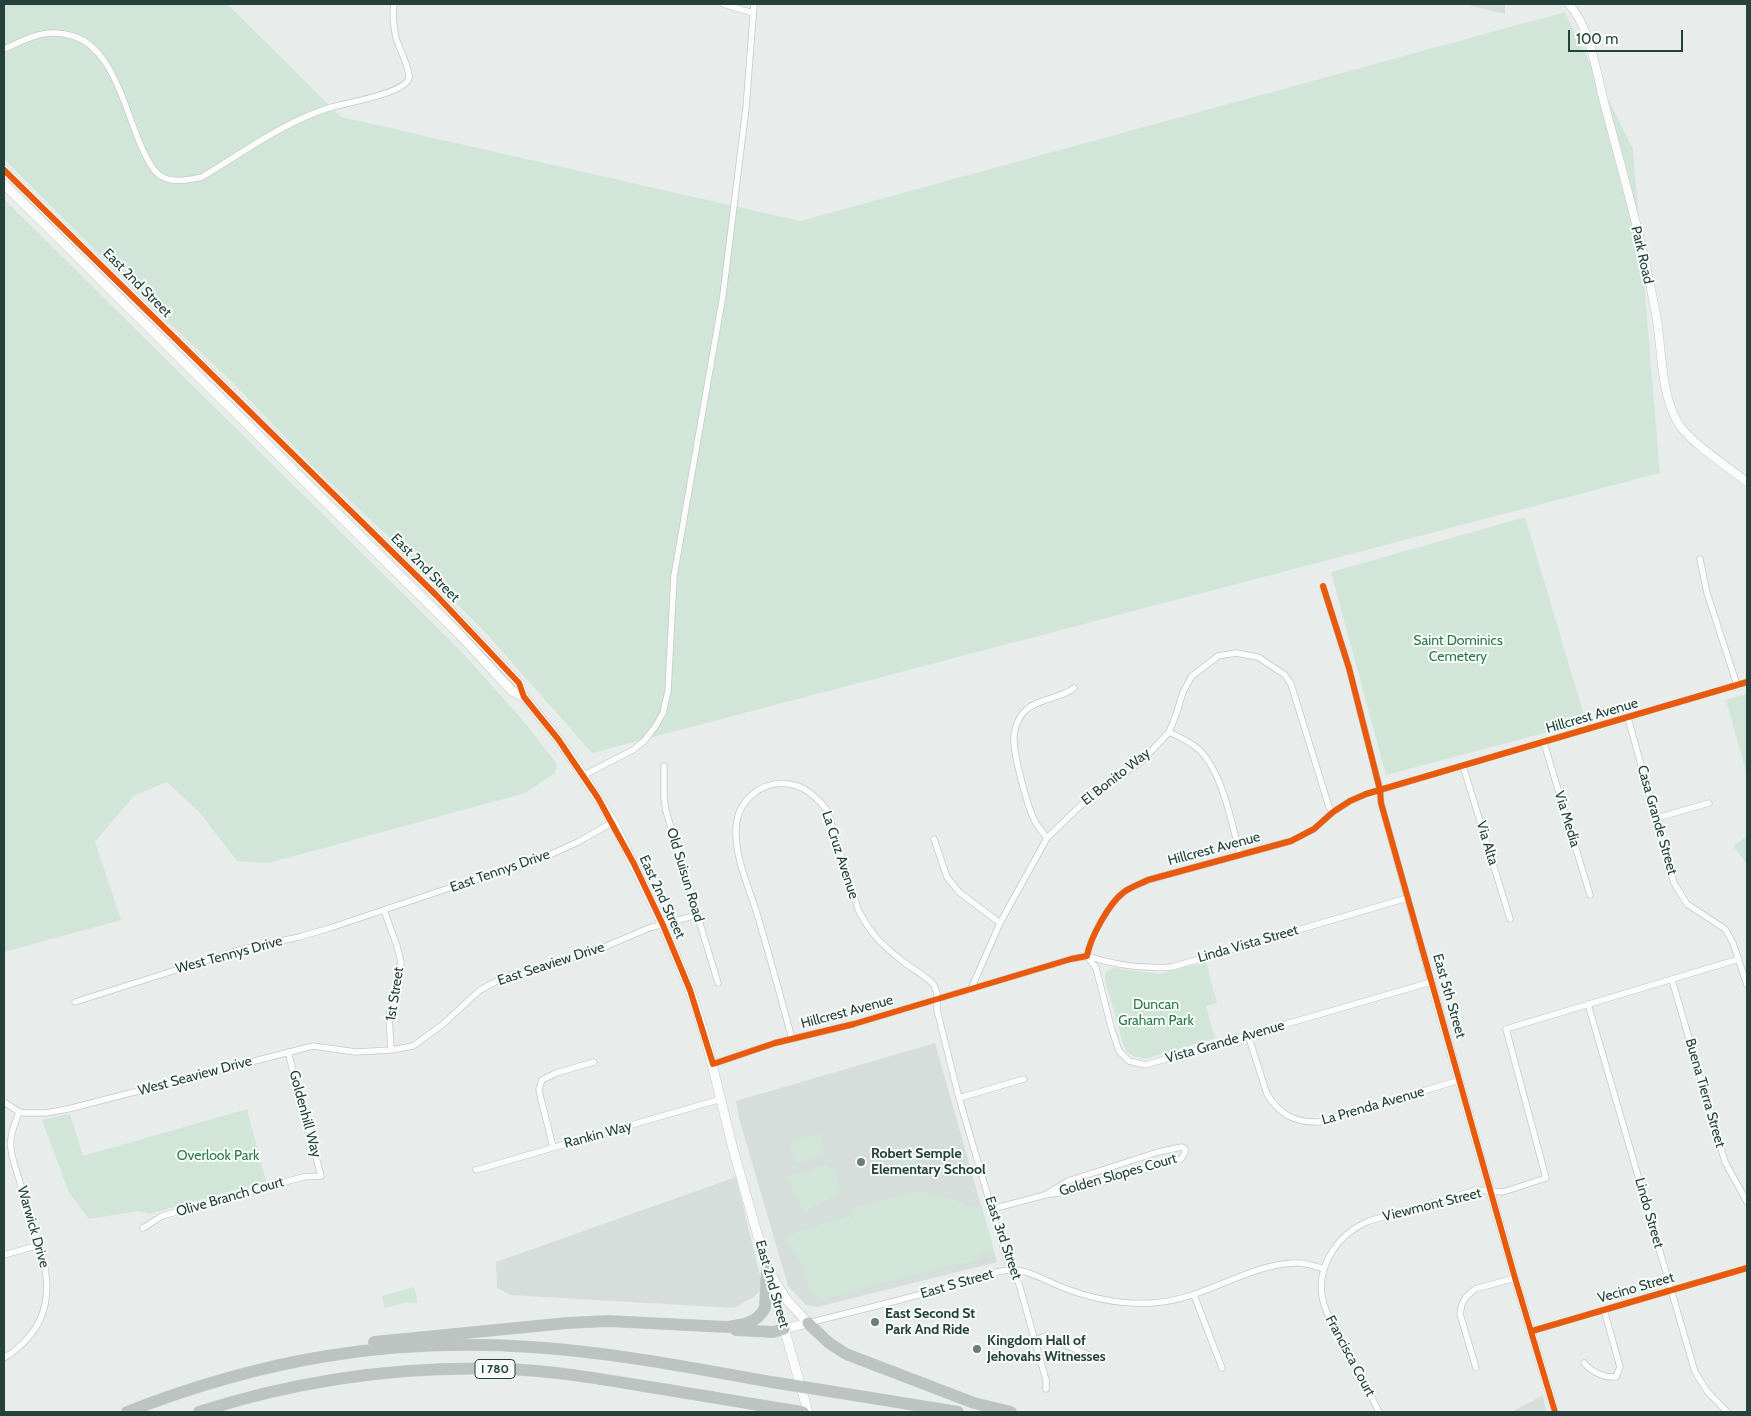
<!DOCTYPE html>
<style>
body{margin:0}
#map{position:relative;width:1751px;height:1416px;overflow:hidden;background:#e8edeb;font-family:Cabin,sans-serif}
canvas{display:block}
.frame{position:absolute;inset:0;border:5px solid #24423a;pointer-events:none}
.scale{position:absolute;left:1568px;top:30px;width:115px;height:22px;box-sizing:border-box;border:2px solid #24423a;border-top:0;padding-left:6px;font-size:15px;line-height:18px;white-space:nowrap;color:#24423a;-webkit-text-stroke:4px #f7fbf9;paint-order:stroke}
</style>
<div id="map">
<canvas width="1751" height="1416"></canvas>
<div class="frame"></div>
<div class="scale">100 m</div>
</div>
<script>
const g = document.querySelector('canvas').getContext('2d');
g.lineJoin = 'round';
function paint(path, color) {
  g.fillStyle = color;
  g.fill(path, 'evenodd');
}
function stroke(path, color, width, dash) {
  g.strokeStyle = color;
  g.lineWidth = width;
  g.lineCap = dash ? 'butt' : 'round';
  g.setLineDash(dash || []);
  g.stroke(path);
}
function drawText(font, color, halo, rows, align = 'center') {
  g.font = font + ' Cabin,sans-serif';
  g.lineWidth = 4;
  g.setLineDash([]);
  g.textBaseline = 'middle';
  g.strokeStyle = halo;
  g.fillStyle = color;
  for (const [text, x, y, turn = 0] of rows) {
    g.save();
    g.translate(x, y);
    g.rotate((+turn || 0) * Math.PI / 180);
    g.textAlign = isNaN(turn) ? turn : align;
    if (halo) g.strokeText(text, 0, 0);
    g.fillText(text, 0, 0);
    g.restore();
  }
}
const built = new Path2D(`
 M1464,4H1505V14Z
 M935,1043L997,1262L817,1307L806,1305L788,1286L739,1118L736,1101Z
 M736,1177L763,1288L755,1296L734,1308L510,1295L497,1288L496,1262Z
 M1543,1395L1546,1412H1512Z`);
const green = new Path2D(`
 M4,4H227L341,117L800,221L1565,12L1633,149L1660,473L592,753L485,632L406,553L315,468L229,379L155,310L4,159Z
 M4,199L462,652L520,717L557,764L555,773L525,793L269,863L237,861L200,813L167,782L135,795L95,842L121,920L4,952Z
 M1525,517L1586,722L1386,775L1331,572Z
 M1747,694V775L1726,700Z
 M1747,836V864L1733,846Z
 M1206,962L1217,1003L1206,1006L1215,1038L1145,1059L1133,1056L1128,1053L1124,1047L1105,979V973L1110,969L1115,968L1159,974Z
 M247,1109L266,1181L149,1214L140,1211L89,1219L69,1193L42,1120L70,1114L83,1156Z
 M819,1134L825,1155L795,1163L790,1142Z
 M911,1147L916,1164L895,1170L890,1153Z
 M826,1165L835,1171L840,1192L804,1212L786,1176L806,1171L809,1172L810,1170Z
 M920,1191L954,1200L973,1207H982L994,1250L988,1253L983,1251C977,1262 971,1264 959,1263L825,1299C804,1297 809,1276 801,1262C797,1255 790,1249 786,1242L789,1235L850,1215L851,1219H854L851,1208Z
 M414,1287L418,1302L410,1304L409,1302L385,1308L382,1296Z`);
const minor = new Path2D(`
 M723,4L753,13
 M4,49C16,44 30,36 43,34C52,32 63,33 73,36C114,48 126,114 142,148C146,157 151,168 158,174C169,184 189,180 202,177C244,152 285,121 332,107C346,103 406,93 409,78C410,68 399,48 396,38C394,28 392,14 394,4
 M1700,559L1707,593L1737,685
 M1628,718L1674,883L1687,904L1725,929L1733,943L1747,985
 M1169,732C1177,736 1186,740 1193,745C1221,763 1232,824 1240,855
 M1544,743L1590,895
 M664,766V798L666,811L718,983
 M1463,766L1510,919
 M584,775L633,750L644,741L655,727L663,713L668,691L674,576L723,295L746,108L754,4
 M1657,818L1709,803
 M1047,838C1043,833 1039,828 1036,823C1028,810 1014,756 1014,741C1013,731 1018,717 1026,710C1039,698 1060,699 1074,688
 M934,839L947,877L959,892L1000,923
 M384,910L397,946L401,962L400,977L389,1015L391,1050
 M1087,956L1096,968L1111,1027L1119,1051L1129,1061L1145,1065L1431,982L1381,803L1380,790L1349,668L1323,586
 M1087,956C1114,965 1144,969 1172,967L1407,898
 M1672,980L1725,1162L1747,1202
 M971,989L1000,923L1047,838L1080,806L1107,784L1141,762L1169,732L1176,715L1183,692L1192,676L1218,656L1236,653L1258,657L1285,675L1291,684L1329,807L1333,812
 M75,1002L239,950L299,937L330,928L458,885L536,861L578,842L613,822
 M1588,1004L1695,1372L1707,1391L1727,1412
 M1248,1035L1267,1094C1279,1114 1295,1123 1319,1122L1460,1080
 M792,1039C781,998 770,958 758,917C750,890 736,861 736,833C735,800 763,778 794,785C807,788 819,800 827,810L858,909C870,934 883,946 905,963C914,970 926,976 934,985L937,993V1010L959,1098L1006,1257L1019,1284L1046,1380V1389
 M713,1064L775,1043L854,1024L1071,959L1087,956C1090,938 1109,903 1124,892C1131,887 1140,884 1148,880L1291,841L1314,829L1333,812L1350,801L1366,794L1747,682
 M959,1098L1024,1079
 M4,1102L19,1112L25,1113H46L68,1109L313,1046L356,1052L391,1050L413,1046L442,1025L480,990L495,982L511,975L554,964L602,948L649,928L697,915
 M553,1147L540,1095L539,1089L542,1080L556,1073L594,1062
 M476,1170L721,1099
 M992,1209L1045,1195L1072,1191L1181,1159L1185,1153V1149L1182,1147L1158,1152L1068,1181L1045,1195
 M143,1228L162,1216L303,1177L321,1176L288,1052
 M4,1255L39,1245
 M1194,1295L1222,1368
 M808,1323C852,1312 897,1301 941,1289C963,1283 991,1270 1014,1270C1031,1271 1048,1282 1064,1288C1093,1299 1122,1305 1153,1303C1204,1300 1246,1265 1294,1263C1305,1262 1314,1266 1324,1269
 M1532,1331L1747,1268
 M1035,1341L1043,1337L1050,1338L1098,1359
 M4,1358C40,1335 53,1305 44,1263C42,1251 36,1239 32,1227C28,1211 23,1195 19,1179C16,1169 12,1159 11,1149C9,1136 15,1124 19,1112
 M1584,1363C1592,1372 1604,1378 1616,1377L1620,1367L1604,1310
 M1476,1368L1460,1314L1462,1304L1466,1297L1475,1289L1515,1278
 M1379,1412C1369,1392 1358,1372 1347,1351C1340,1338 1332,1324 1326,1310C1311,1273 1335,1235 1369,1221L1477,1190L1503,1192L1546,1178L1506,1029L1739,959`);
const tertiary = new Path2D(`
 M1569,4C1592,31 1596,73 1605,106C1624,177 1644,248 1657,320C1662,353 1661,398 1680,426C1693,444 1729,468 1747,482
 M1431,982L1515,1278L1555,1412`);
const secondary = new Path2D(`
 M4,170L436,595L519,683L524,697
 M4,184L460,635L512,691L524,697L558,739L575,763L613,822L663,925L690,990L705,1036L733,1149L808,1412
 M773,1278L786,1299L808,1323
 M784,1329L808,1323`);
const motorway = new Path2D(`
 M808,1323L829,1343L846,1354L974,1403L1011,1412
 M736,1330L773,1332L784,1329
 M374,1342L567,1323L608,1321L727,1327C743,1325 757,1323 765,1308L767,1267
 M816,1389L958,1412
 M127,1412C260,1360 388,1337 531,1347C611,1352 692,1368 771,1382
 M199,1412C296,1381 398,1366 500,1369C548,1370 596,1378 643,1386C696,1394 749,1404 803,1412`);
const motorwayBridge = new Path2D(`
 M771,1382L816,1389`);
const cycleway = new Path2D(`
 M4,170L436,595L519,683L524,697L558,739L598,798L634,864L663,925L690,990L713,1064L775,1043L854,1024L1071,959L1087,956C1090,938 1109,903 1124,892C1131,887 1140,884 1148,880L1291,841L1314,829L1333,812L1350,801L1366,794L1747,682
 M1323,586L1349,668L1380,790L1381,803L1515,1278L1555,1412
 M1532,1331L1747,1268`);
const markers = [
 [861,1162,5,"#697e78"],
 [875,1322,5,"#697e78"],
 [977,1349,5,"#697e78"]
];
const shields = [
 [495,1369,40]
];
const shieldNames = [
 ["I 780",495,1369]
];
const streetNames = [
 ["Park Road",1642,255,77],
 ["East 2nd Street",137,283,45],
 ["East 2nd Street",425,568,45],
 ["Hillcrest Avenue",1592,716,-16],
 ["El Bonito Way",1116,777,-38],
 ["Via Media",1567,819,73],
 ["Casa Grande Street",1657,820,74],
 ["Via Alta",1487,843,73],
 ["Hillcrest Avenue",1214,849,-15],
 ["La Cruz Avenue",840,855,72],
 ["East Tennys Drive",500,871,-19],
 ["Old Suisun Road",685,875,73],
 ["East 2nd Street",662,897,65],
 ["Linda Vista Street",1248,944,-16],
 ["West Tennys Drive",229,955,-15],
 ["East Seaview Drive",551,964,-18],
 ["1st Street",395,994,-81],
 ["East 5th Street",1449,996,74],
 ["Hillcrest Avenue",847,1012,-15],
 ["Vista Grande Avenue",1225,1042,-16],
 ["West Seaview Drive",195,1076,-15],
 ["Buena Tierra Street",1705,1093,74],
 ["La Prenda Avenue",1373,1106,-16],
 ["Goldenhill Way",305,1114,75],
 ["Rankin Way",598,1135,-15],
 ["Golden Slopes Court",1118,1175,-16],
 ["Olive Branch Court",230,1197,-16],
 ["Viewmont Street",1432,1205,-14],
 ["Lindo Street",1649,1213,74],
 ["Warwick Drive",33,1227,74],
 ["East 3rd Street",1003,1238,71],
 ["East 2nd Street",772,1284,74],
 ["East S Street",957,1284,-16],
 ["Vecino Street",1636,1288,-16],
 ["Francisca Court",1350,1356,62]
];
const parkNames = [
 ["Saint Dominics",1458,641],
 ["Cemetery",1458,657],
 ["Duncan",1156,1005],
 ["Graham Park",1156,1021],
 ["Overlook Park",218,1156]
];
const poiNames = [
 ["Robert Semple",871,1154],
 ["Elementary School",871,1170],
 ["East Second St",885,1314],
 ["Park And Ride",885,1330],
 ["Kingdom Hall of",987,1341],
 ["Jehovahs Witnesses",987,1357]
];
paint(built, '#d6dedb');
paint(green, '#d1e6d8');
stroke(minor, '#c5cac8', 7);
stroke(tertiary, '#c5cac8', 9);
stroke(secondary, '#c3cbc8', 10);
stroke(motorway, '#c3ccc9', 12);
stroke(minor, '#fcfcfc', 5.5);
stroke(tertiary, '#fcfcfc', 8);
stroke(secondary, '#fcfcfc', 9);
stroke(motorway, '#bcc4c2', 11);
stroke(motorwayBridge, '#c3ccc9', 12, []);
stroke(motorwayBridge, '#bcc4c2', 11);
stroke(cycleway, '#e8590c', 6);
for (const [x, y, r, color] of markers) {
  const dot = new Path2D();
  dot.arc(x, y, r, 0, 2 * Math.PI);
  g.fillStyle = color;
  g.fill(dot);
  stroke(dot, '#f7fbf9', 2);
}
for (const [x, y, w] of shields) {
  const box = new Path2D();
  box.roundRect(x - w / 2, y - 9.5, w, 19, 4);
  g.fillStyle = '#f7fbf9';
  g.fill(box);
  stroke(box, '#24423a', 1);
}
drawText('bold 12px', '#24423a', null, shieldNames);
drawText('14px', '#24423a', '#f7fbf9', streetNames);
drawText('14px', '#2d7a4b', '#f7fbf9', parkNames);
drawText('bold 14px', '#24423a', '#f7fbf9', poiNames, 'left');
</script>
